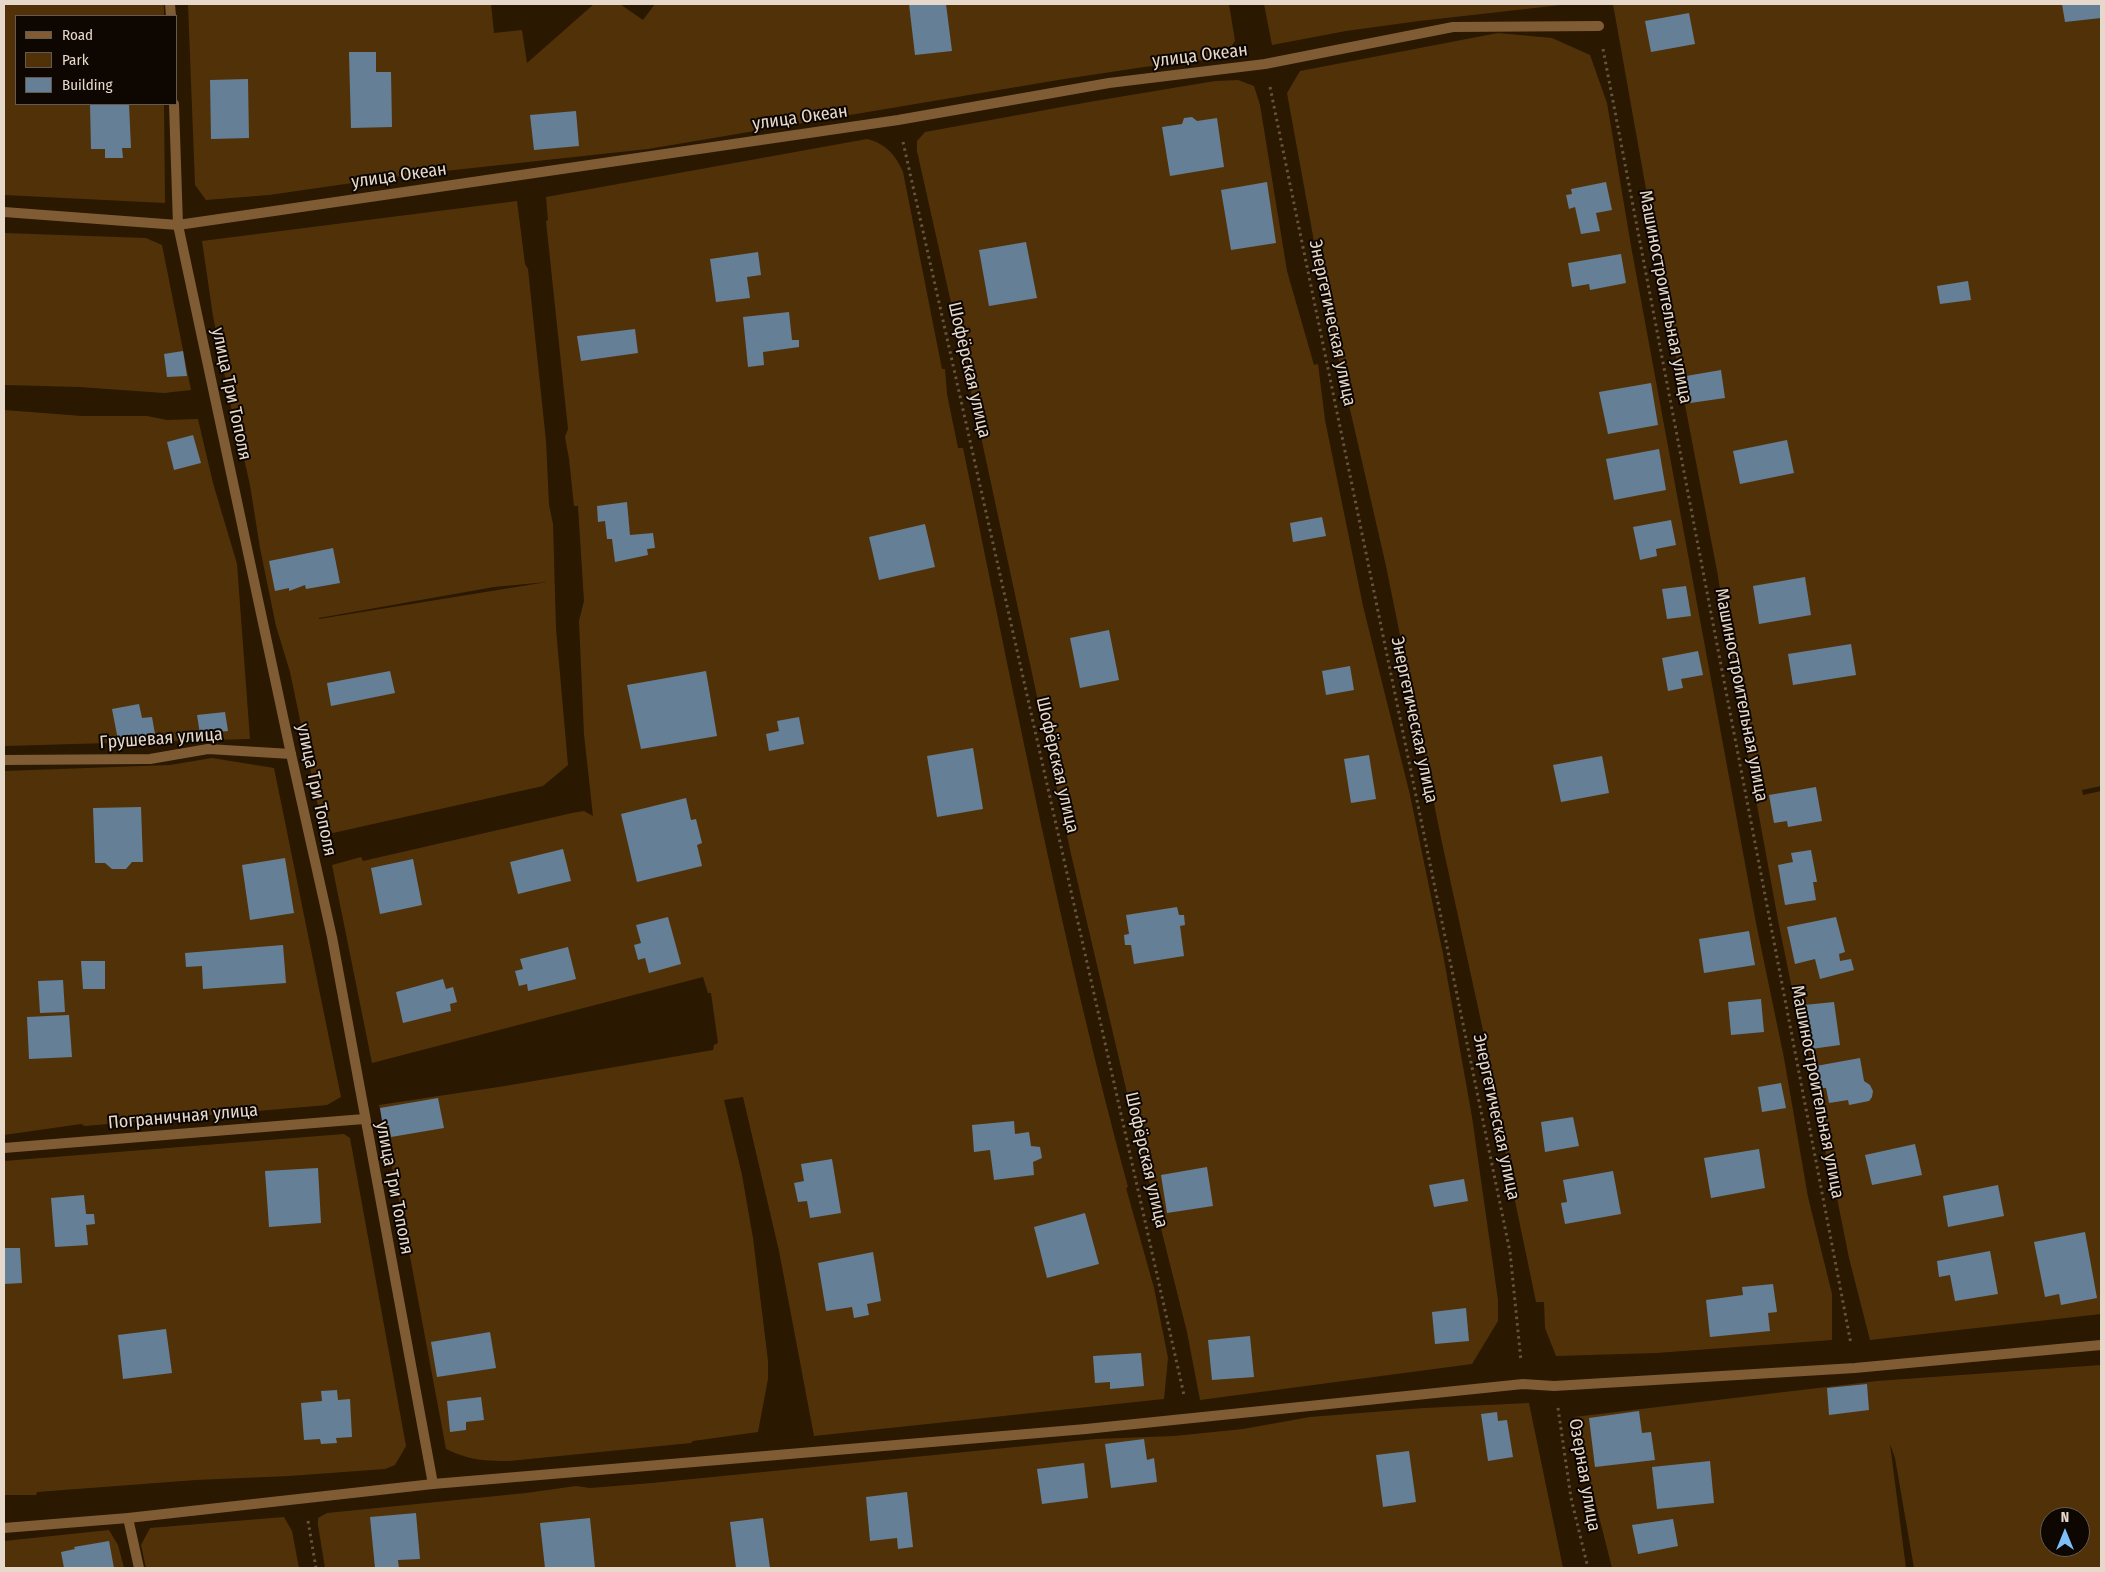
<!DOCTYPE html>
<meta charset="utf-8">
<style>
body{margin:0}
#map{position:relative;width:2105px;height:1572px;overflow:hidden;background:#2b1801;font-family:"Fira Sans Condensed",sans-serif}
canvas{display:block}
.frame{position:absolute;inset:0;border:5px solid #e6d9cb;pointer-events:none}
.legend{position:absolute;left:15px;top:15px;width:162px;height:90px;box-sizing:border-box;background:#0d0601;border:1px solid #645a52;margin:0;padding:6px 9px;list-style:none;font-size:15px;color:#e6d9cb}
.legend li{display:flex;align-items:center;gap:10px;height:25px}
.legend b{width:25px;border:1px solid #645a52}
.north{position:absolute;left:2040px;top:1507px;width:50px;height:50px;box-sizing:border-box;background:#0d0601;border:1px solid #645a52;border-radius:50%;rotate:0deg;font-size:14px;font-weight:700;line-height:20px;text-align:center;color:#e6d9cb}
.north::after{content:'';display:block;margin:auto;width:18px;height:22px;background:#7dbef9;clip-path:polygon(50% 0,100% 100%,50% 72%,0 100%)}
</style>
<div id="map">
<canvas width="2105" height="1572"></canvas>
<div class="frame"></div>
<ul class="legend">
<li><b style="height:6px;background:#7f5c33"></b>Road</li>
<li><b style="height:14px;background:#513208"></b>Park</li>
<li><b style="height:14px;background:#657f97"></b>Building</li>
</ul>
<div class="north">N</div>
</div>
<script>
const g = document.querySelector('canvas').getContext('2d');
g.lineJoin = 'round';
function paint(path, color) {
  g.fillStyle = color;
  g.fill(path, 'evenodd');
}
function stroke(path, color, width, dash) {
  g.strokeStyle = color;
  g.lineWidth = width;
  g.lineCap = dash ? 'butt' : 'round';
  g.setLineDash(dash || []);
  g.stroke(path);
}
function drawText(font, color, halo, rows, align = 'center') {
  g.font = font + ' "Fira Sans Condensed",sans-serif';
  g.lineWidth = 4;
  g.setLineDash([]);
  g.textBaseline = 'middle';
  g.strokeStyle = halo;
  g.fillStyle = color;
  for (const [text, x, y, turn = 0] of rows) {
    g.save();
    g.translate(x, y);
    g.rotate((+turn || 0) * Math.PI / 180);
    g.textAlign = isNaN(turn) ? turn : align;
    if (halo) g.strokeText(text, 0, 0);
    g.fillText(text, 0, 0);
    g.restore();
  }
}
const green = new Path2D(`
 M4,4H164V16H16V104H164L165,203L4,195Z
 M188,4H491L494,33L522,30L527,63L594,4H620L643,20L655,4H1229L1235,41L1223,58L1144,67L1058,80L648,149L408,175L269,195L206,200L195,185Z
 M1264,4H1570L1419,21L1346,31L1272,45Z
 M1613,4H2101V786L2082,790L2083,795L2101,791V1314L1870,1340L1849,1258L1836,1193L1833,1195L1809,1056L1791,984L1778,920L1728,646L1718,576L1679,374Z
 M1498,33L1552,38L1590,55L1607,103L1631,246L1756,923L1784,1058L1808,1197L1832,1294V1340L1656,1353L1556,1356L1545,1328L1544,1302H1536L1509,1172L1486,1044L1441,838L1386,566L1324,296L1287,93L1300,71Z
 M1238,80L1254,86L1260,105L1287,271L1314,365L1318,364L1325,420L1363,606L1410,795L1443,954L1472,1117L1498,1300V1321L1472,1364L1200,1400L1187,1332L1127,1093L1071,854L978,423L917,151V141L925,132L1089,102L1215,81Z
 M867,139C886,144 895,154 903,172L942,369H945L947,394L958,448H963C1014,695 1062,943 1128,1187L1126,1188L1154,1288L1168,1358L1164,1399L814,1436L779,1251L743,1097L724,1100L742,1175L753,1238L768,1361V1379L758,1432L693,1441L691,1443L509,1461C483,1461 470,1460 446,1449L402,1214L379,1105L505,1086L713,1050L714,1045L718,1043L711,993H708L703,977L372,1063L332,865L361,857L363,861L572,813L584,811L593,816L584,734L579,621L584,601L578,506H574L569,459L565,437L568,429L546,221L548,220L546,197Z
 M517,201L525,264L528,269L546,441L549,505L553,524L556,629L568,765L543,786L324,835L290,672L276,626L260,548L250,485L235,419L242,416L241,410L232,412L213,316L202,241ZM547,582L319,619V618L494,587Z
 M4,233L146,238L162,245L191,390L164,393L79,387L4,385Z
 M4,410L82,416H147L167,420L198,419L213,483L237,564L250,739L4,746Z
 M212,758L274,768L341,1097L327,1105L85,1126L81,1124L4,1135V771L170,765Z
 M344,1134L350,1138L406,1446L395,1465L385,1469L289,1476L196,1480L37,1492L36,1495H4V1161Z
 M2101,1365V1568H1914L1895,1458L1890,1444L1906,1568H1612L1574,1417L1877,1381ZM2050,1517H2080V1547H2050Z
 M1529,1403L1563,1568H325L318,1525V1518L327,1513L526,1493L576,1486L590,1488L652,1483L1096,1439L1174,1436L1243,1429L1310,1417L1424,1408Z
 M284,1517L292,1531L299,1568H146L141,1545L150,1528Z
 M109,1530L118,1545L124,1568H4V1541Z`);
const building = new Path2D(`
 M909,4H946L952,51L915,55Z
 M2062,4H2101V18L2065,22Z
 M1689,13L1695,44L1651,52L1645,21Z
 M349,52H376V72H391L392,127L351,128Z
 M248,79L249,138L211,139L210,80Z
 M90,104H129L131,148H122L123,158H105V149H91Z
 M576,111L579,146L534,150L530,115Z
 M1192,117L1197,121L1217,118L1224,167L1170,176L1162,127L1182,124L1184,118Z
 M1267,182L1276,243L1231,250L1221,190Z
 M1606,182L1612,210L1596,213L1600,231L1581,234L1575,207L1569,209L1566,195L1572,194L1571,189Z
 M1026,242L1037,298L989,306L979,250Z
 M758,252L761,275L747,277L750,298L716,302L710,259Z
 M1621,254L1626,283L1590,290L1589,284L1572,287L1568,263Z
 M1968,281L1971,300L1940,304L1937,286Z
 M789,312L792,340H799V347L763,352L764,365L748,367L743,317Z
 M635,329L638,353L581,361L577,336Z
 M183,351L187,376L167,377L164,354Z
 M1721,370L1725,398L1690,403L1686,376Z
 M1651,383L1658,425L1608,434L1599,392Z
 M193,435L201,463L174,470L167,442Z
 M1787,440L1794,473L1740,484L1733,451Z
 M1659,449L1666,490L1614,500L1606,459Z
 M627,502L630,535L653,533L655,548L647,549L648,555L615,562L612,539H607L605,521L598,522L597,506Z
 M1322,517L1326,536L1293,542L1290,523Z
 M1671,520L1676,545L1656,549L1657,556L1640,560L1633,527Z
 M925,524L935,567L879,580L869,537Z
 M333,548L340,583L306,589L305,585L289,591V588L275,591L269,561Z
 M1805,577L1811,615L1759,624L1753,586Z
 M1686,586L1691,616L1667,619L1662,589Z
 M1109,630L1119,680L1080,688L1070,638Z
 M1851,644L1856,675L1793,685L1788,654Z
 M1698,651L1703,675L1681,679L1683,688L1668,691L1662,658Z
 M1350,666L1354,690L1326,695L1322,671Z
 M390,671L395,693L331,706L327,683Z
 M706,671L717,736L641,749L627,685Z
 M139,704L142,718L152,717L155,734L118,740L112,709Z
 M225,712L228,731L200,734L197,715Z
 M799,717L804,744L769,751L766,734L779,731L777,721Z
 M973,748L983,809L937,817L927,756Z
 M1369,755L1376,799L1351,803L1344,759Z
 M1602,756L1609,793L1561,802L1553,765Z
 M1816,787L1822,821L1788,827L1787,821L1774,823L1769,795Z
 M686,798L691,820L696,819L702,843L697,845L702,866L637,882L621,814Z
 M141,807L143,862H132L126,869H112L105,863H95L93,808Z
 M563,849L571,881L518,894L510,862Z
 M1811,850L1817,882H1813L1816,900L1785,905L1778,865L1793,862L1791,853Z
 M285,858L294,913L250,920L242,865Z
 M413,859L422,905L380,914L371,868Z
 M1177,907L1179,915H1184L1185,925L1180,926L1184,956L1134,964L1131,945H1125L1124,935L1129,934L1126,915Z
 M668,917L681,964L649,973L645,958L638,960L634,945L641,943L636,925Z
 M1836,917L1845,952L1839,954L1840,961L1851,959L1854,970L1820,979L1815,959L1795,964L1787,927Z
 M1749,931L1755,965L1704,973L1699,939Z
 M283,945L286,983L203,989L202,966L186,967L185,953Z
 M568,947L576,979L528,991L527,984L519,986L515,971L523,969L520,959Z
 M81,961H105V989H83Z
 M443,979L446,989L453,987L457,1002L450,1004L451,1011L403,1023L396,992Z
 M63,980L65,1012L40,1013L38,981Z
 M1761,999L1764,1032L1731,1035L1728,1002Z
 M1834,1002L1840,1045L1811,1049L1804,1005Z
 M69,1015L72,1057L29,1059L27,1017Z
 M1860,1058L1864,1081L1870,1085L1873,1091L1872,1097L1869,1101L1849,1105L1848,1100L1829,1103L1826,1088H1820L1816,1066Z
 M1781,1083L1786,1108L1762,1112L1758,1087Z
 M438,1098L444,1128L391,1137L389,1125L383,1127L380,1108Z
 M1573,1117L1579,1146L1545,1152L1541,1122Z
 M1014,1121L1015,1134L1029,1132L1031,1146L1040,1147L1042,1158L1033,1162L1034,1175L994,1180L990,1150L974,1152L972,1125Z
 M1915,1144L1922,1175L1872,1185L1865,1155Z
 M1759,1149L1765,1188L1711,1198L1704,1158Z
 M832,1159L841,1213L810,1218L807,1201L798,1202L794,1183L804,1181L801,1164Z
 M1207,1167L1213,1206L1167,1213L1161,1175Z
 M318,1168L321,1223L269,1227L265,1171Z
 M1613,1171L1621,1214L1565,1224L1561,1203L1567,1202L1563,1180Z
 M1464,1179L1468,1201L1434,1207L1429,1185Z
 M1998,1185L2004,1216L1948,1227L1943,1196Z
 M84,1195L86,1214H94L95,1224L86,1225L88,1245L55,1247L51,1198Z
 M1085,1213L1099,1264L1047,1278L1034,1227Z
 M2085,1232L2097,1298L2061,1305L2059,1294L2045,1297L2034,1242Z
 M4,1248H20L22,1283L4,1284Z
 M1990,1251L1998,1294L1955,1301L1950,1275L1939,1277L1937,1261Z
 M873,1252L881,1301L867,1304L869,1315L854,1318L852,1307L826,1311L818,1263Z
 M1773,1284L1777,1312L1768,1313L1770,1331L1710,1337L1706,1300L1743,1295L1742,1287Z
 M1466,1308L1469,1341L1435,1344L1432,1312Z
 M166,1329L172,1373L123,1379L118,1335Z
 M490,1332L496,1368L437,1377L431,1342Z
 M1250,1336L1254,1377L1212,1380L1208,1340Z
 M1141,1353L1144,1386L1110,1389V1382L1095,1383L1093,1356Z
 M1867,1384L1869,1410L1829,1415L1827,1388Z
 M337,1390L338,1400L350,1399L352,1437L336,1438L337,1443L321,1444L320,1439L304,1440L301,1403L322,1401L321,1391Z
 M481,1397L484,1420L466,1422V1430L450,1432L447,1401Z
 M1639,1411L1642,1433L1651,1432L1655,1460L1595,1467L1589,1418Z
 M1497,1412L1498,1421L1507,1420L1513,1457L1488,1461L1481,1414Z
 M1144,1439L1147,1460L1154,1458L1157,1482L1111,1488L1105,1444Z
 M1409,1451L1416,1502L1383,1507L1376,1455Z
 M1710,1461L1714,1503L1657,1509L1652,1467Z
 M1084,1463L1088,1498L1042,1504L1037,1469Z
 M907,1492L913,1547L898,1549L897,1538L870,1541L866,1497Z
 M416,1513L420,1559L398,1560L399,1568H375L370,1517Z
 M590,1518L595,1568H545L540,1523Z
 M763,1518L770,1568H736L730,1522Z
 M1673,1519L1678,1546L1638,1554L1632,1525Z
 M109,1541L114,1568H64L61,1552L75,1549L74,1547Z`);
const path = new Path2D(`
 M1603,49L1851,1344
 M1270,87L1510,1252L1521,1361
 M903,142L1184,1395
 M1558,1408L1571,1498L1588,1568
 M308,1521L316,1568`);
const lane = new Path2D(`
 M170,4L171,16
 M174,104L178,225L291,754L332,937L433,1484
 M4,212L178,225L898,120L1109,83L1265,64L1453,27L1599,26
 M4,1148L364,1119
 M128,1518L139,1568`);
const street = new Path2D(`
 M4,760L150,759L208,749L291,754
 M4,1528L128,1518L433,1484L1086,1429L1523,1384L1554,1386L1855,1368L2101,1345`);
const streetNames = [
 ["улица Океан",1200,56,-7],
 ["улица Океан",800,118,-8],
 ["улица Океан",399,176,-8],
 ["Машиностроительная улица",1665,297,79],
 ["Энергетическая улица",1332,323,78],
 ["Шофёрская улица",969,370,77],
 ["улица Три Тополя",231,394,78],
 ["Машиностроительная улица",1741,695,79],
 ["Энергетическая улица",1414,720,78],
 ["Грушевая улица",161,739,-4],
 ["Шофёрская улица",1057,765,77],
 ["улица Три Тополя",316,790,78],
 ["Машиностроительная улица",1817,1092,79],
 ["Пограничная улица",183,1117,-5],
 ["Энергетическая улица",1496,1117,78],
 ["Шофёрская улица",1146,1160,77],
 ["улица Три Тополя",394,1188,79],
 ["Озерная улица",1584,1475,80]
];
paint(green, '#513208');
paint(building, '#657f97');
stroke(path, '#65543f', 3, [2.5, 4]);
stroke(lane, '#7f5c33', 10);
stroke(street, '#7f5c33', 10);
drawText('18px', '#e6d9cb', '#0d0601', streetNames);
</script>
